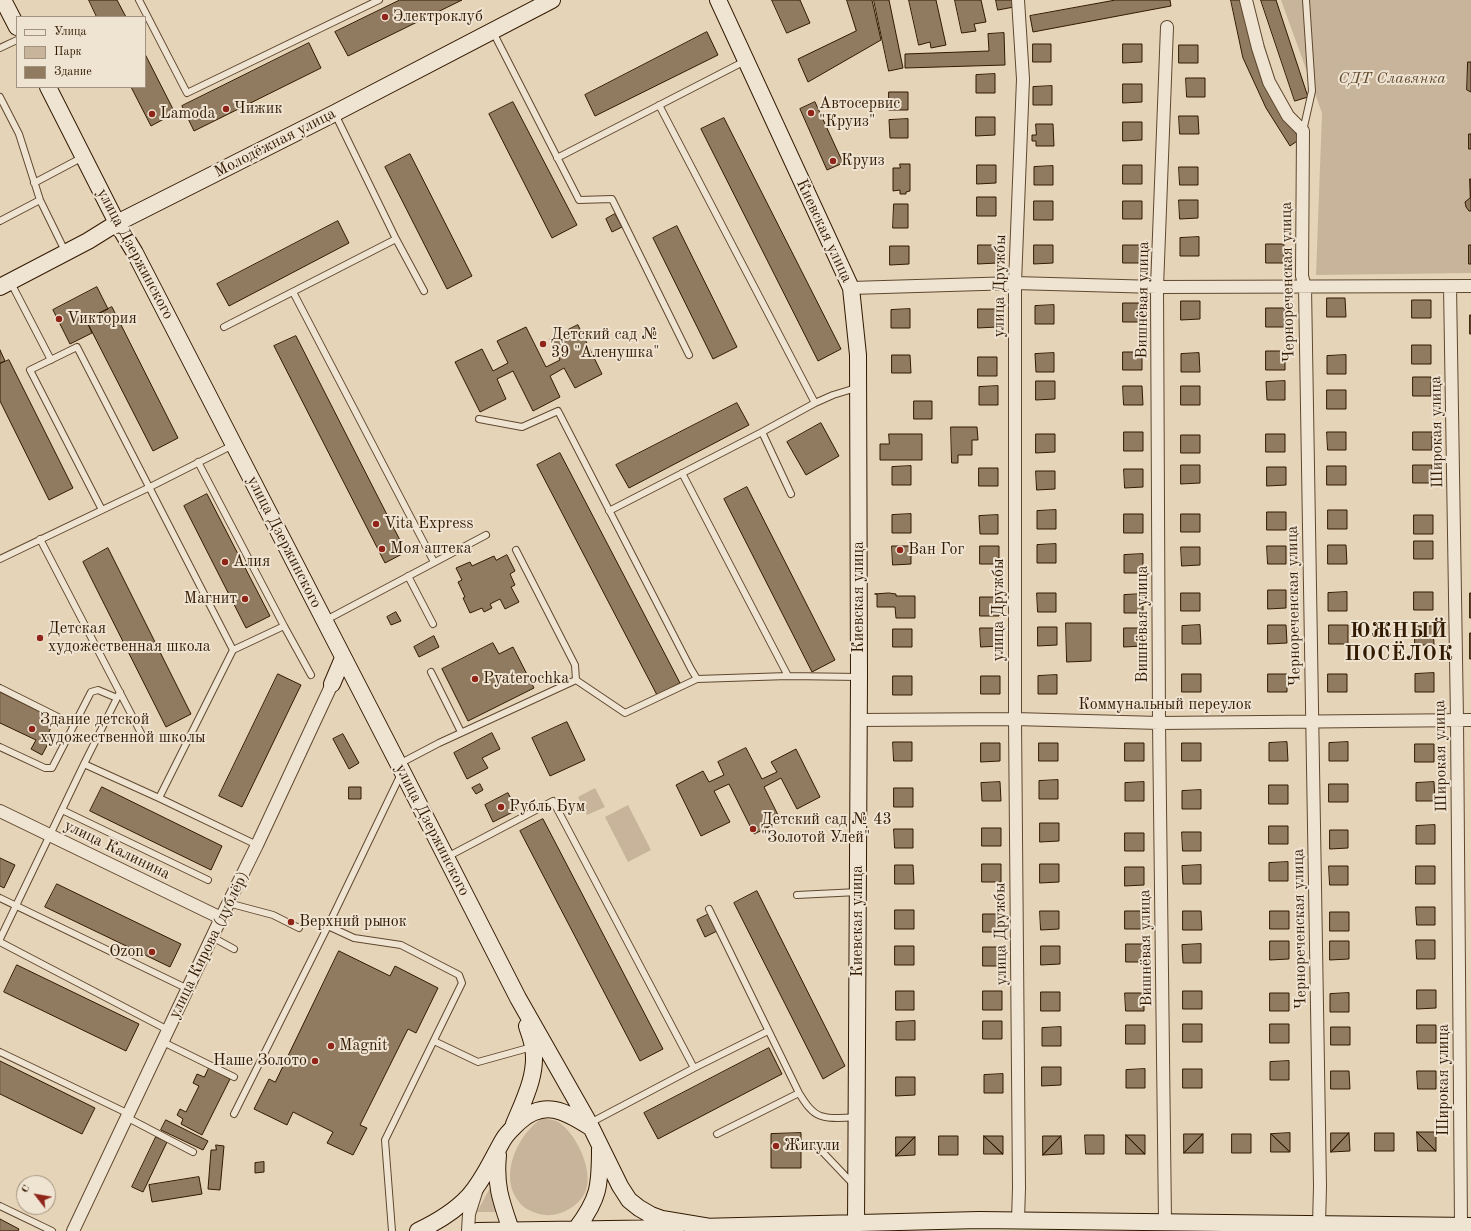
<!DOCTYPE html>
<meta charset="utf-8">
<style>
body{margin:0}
#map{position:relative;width:1471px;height:1231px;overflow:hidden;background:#e6d4b9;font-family:"Old Standard TT",serif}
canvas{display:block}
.legend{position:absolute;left:16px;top:16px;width:130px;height:72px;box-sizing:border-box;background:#efe3d2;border:1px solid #a3937e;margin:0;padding:5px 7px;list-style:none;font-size:12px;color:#321a00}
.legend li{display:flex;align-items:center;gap:8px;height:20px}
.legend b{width:20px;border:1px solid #a3937e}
.north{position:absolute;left:16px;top:1175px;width:40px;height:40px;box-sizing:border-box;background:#efe3d2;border:1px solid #a3937e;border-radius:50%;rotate:301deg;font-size:11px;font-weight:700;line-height:16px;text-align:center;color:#321a00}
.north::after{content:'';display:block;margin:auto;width:14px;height:18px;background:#8f2418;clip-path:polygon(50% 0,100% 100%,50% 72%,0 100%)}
</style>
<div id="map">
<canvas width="1471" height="1231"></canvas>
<ul class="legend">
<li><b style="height:5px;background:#efe3d2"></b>Улица</li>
<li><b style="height:11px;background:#c7b49a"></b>Парк</li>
<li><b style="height:11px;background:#907b60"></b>Здание</li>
</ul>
<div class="north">С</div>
</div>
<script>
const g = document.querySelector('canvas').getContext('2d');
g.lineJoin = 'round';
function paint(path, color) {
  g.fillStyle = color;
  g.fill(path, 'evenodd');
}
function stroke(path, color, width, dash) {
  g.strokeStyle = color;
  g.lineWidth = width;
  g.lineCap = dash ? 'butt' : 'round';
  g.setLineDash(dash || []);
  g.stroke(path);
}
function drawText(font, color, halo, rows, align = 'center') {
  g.font = font + ' "Old Standard TT",serif';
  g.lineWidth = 4;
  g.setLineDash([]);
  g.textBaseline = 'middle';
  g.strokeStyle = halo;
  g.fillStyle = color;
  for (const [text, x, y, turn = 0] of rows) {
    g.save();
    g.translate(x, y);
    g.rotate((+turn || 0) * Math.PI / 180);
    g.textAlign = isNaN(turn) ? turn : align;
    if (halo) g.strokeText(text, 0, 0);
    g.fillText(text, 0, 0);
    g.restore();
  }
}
const green = new Path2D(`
 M1281,0H1471V273L1316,275L1322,113Z
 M595,788L605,807L587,815L578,797Z
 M628,805L651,850L628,862L605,817Z
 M541,1119C548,1119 555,1119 561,1124C577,1136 593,1170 586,1190C580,1207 557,1219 539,1214C535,1213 531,1211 527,1209C522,1207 518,1201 515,1196C501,1171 519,1134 541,1119Z
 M492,1184L499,1212H477Z`);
const building = new Path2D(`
 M89,0H117L126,17H97Z
 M400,0H462L348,56L335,32Z
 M772,0H800L810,23L787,33Z
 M847,0H872L881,40L808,82L798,59L856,31Z
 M874,0H889L903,68L889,71Z
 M909,0H936L946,45L931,48L930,42L919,45Z
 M955,0H981L986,22L974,24L976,31L962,33Z
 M996,0H1013L1014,7L998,10Z
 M1116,0H1170L1171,6L1033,32L1030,16Z
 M1231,0H1242L1274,102L1300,139L1290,146L1266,108L1243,58Z
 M1261,0H1276L1308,97L1295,101Z
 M707,32L718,55L595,116L585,95Z
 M1004,33L1005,65L905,68V54L989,51L988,34Z
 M309,43L321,68L194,131L182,106Z
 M1033,44H1051V62H1033Z
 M1123,44H1142V62L1123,63Z
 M1179,45H1198V63H1179Z
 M145,54L175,113L151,126L131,87H145Z
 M1468,62H1471V92L1467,90Z
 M995,74V93H976V75Z
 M1186,78H1205V97H1187Z
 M1123,84H1142V102L1123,103Z
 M1052,86V105H1033V87Z
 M889,92H908V110H889Z
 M513,102L577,225L552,238L489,114Z
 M815,102L843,163L827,170L800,109Z
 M1179,116H1198L1199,134H1180Z
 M976,117H995V135L976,136Z
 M724,118L841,349L818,361L701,129Z
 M908,119V138H890L889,120Z
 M1123,122H1142V140L1123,141Z
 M1036,124H1053L1054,146H1036V141H1032V135H1036Z
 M1469,134H1471V149H1469Z
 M410,154L472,276L447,289L385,167Z
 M900,164H910V191L906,192V194H900V190L893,191V168H900Z
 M977,165H996V183L977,184Z
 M1123,165H1142V184H1123Z
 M1053,166V185H1034V167Z
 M1179,167H1198V185H1180Z
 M1470,179H1471V211H1469L1466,207L1465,202L1470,198Z
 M977,197H996V216H977Z
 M1179,200H1198V218L1180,219Z
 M1034,201H1053V220H1034Z
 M1123,201H1142V219H1123Z
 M894,204H908V228H893Z
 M615,214L622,227L612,232L606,219Z
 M338,221L349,243L229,306L217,284Z
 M677,226L737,347L713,359L653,238Z
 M1199,237V256H1180V238Z
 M1266,244H1284V263H1266Z
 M978,245H996L997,263L978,264Z
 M1034,245H1053V263L1034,264Z
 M1123,245H1142V263H1123Z
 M1469,245H1471V264H1469Z
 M890,246H909V264L890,265Z
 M97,287L108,309L86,320L92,333L70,344L53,310Z
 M1327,298H1345L1346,317H1327Z
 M1412,300H1431V318H1412Z
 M1181,301H1200V319L1181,320Z
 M1123,303H1142V322H1123Z
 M1054,305V324H1035V306Z
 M112,307L178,438L153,451L86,320Z
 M1266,308H1285V327H1266Z
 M910,309V328H891V310Z
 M978,309H997V327L978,328Z
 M1470,315H1471V334H1470Z
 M578,325L602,374L575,388L564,368L550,376L560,397L533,411L513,371L497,379L506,399L480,412L455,362L482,349L493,371L508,363L497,341L526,327L546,367L560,360L550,339Z
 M296,336L406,552L385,563L274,346Z
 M1412,345H1431V364H1412Z
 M0,350L5,361L0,363Z
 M1266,351H1285V370H1266Z
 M1123,352H1142V370H1123Z
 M1054,353V372H1036L1035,354Z
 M1199,353L1200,372H1181V354Z
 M892,355H910L911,373H892Z
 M1346,355V374H1327V356Z
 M978,357H997V376H978Z
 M9,360L73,488L49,500L0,401V364Z
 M1413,377H1431V396H1413Z
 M1036,381H1055V399L1036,400Z
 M1285,381V400H1267L1266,382Z
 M998,386V405H979V387Z
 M1123,386H1142L1143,405H1124Z
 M1181,386H1200V405H1181Z
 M1327,390H1346V409H1327Z
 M914,401H932V419H914Z
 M737,403L749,425L629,488L616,465Z
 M821,423L839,456L806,475L787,442Z
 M951,427H977L978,440H972V455H958V463H952Z
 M1124,432H1143V451H1124Z
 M1327,432H1346V450H1328Z
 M1413,432H1432V450H1413Z
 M889,434H922V460H880V444H889Z
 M1036,434H1055V452L1036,453Z
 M1266,434H1285V452H1266Z
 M1181,435H1200V453H1181Z
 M560,453L680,683L657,695L537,465Z
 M1181,465H1200V483L1181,484Z
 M1413,465H1432V483H1413Z
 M911,466V485H892V467Z
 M1327,466H1346V485H1327Z
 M1267,467H1286V485L1267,486Z
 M979,468H998V486H979Z
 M1124,469H1143V487L1125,488Z
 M1036,471H1055V489L1037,490Z
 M747,487L835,660L812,672L724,499Z
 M207,494L270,616L246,628L184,506Z
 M1056,510V529H1037V511Z
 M1328,510H1347V529H1328Z
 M1267,512H1286V530H1267Z
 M911,514V533H892V515Z
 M1124,514H1143V533H1124Z
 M1181,514H1200V532H1181Z
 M998,515V534H980L979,516Z
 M1414,515H1433V534H1414Z
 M1414,541H1433V559H1414Z
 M1056,544V563H1037V545Z
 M1328,545H1346L1347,564H1328Z
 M892,546H911V564L893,565Z
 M980,546H999V564H980Z
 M1267,546H1286V564H1268Z
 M1181,547H1200V565L1182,566Z
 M108,548L191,714L166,727L83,562Z
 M1143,554V573H1124V555Z
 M507,555L515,571L510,574L515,585L511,587L519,602L505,609L500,599L490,604L492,608L484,612L482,608L470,613L463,598L465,597L458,582L462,580L456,568L470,562L472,566L494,556L496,560Z
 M1268,590H1286V608L1268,609Z
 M1347,592V611H1328V593Z
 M1414,592H1433V610H1414Z
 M889,593L896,594V596H915V618H896L895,607H877V594H875Z
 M1037,593H1056V612H1038Z
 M1181,593H1200V611H1181Z
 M1470,593H1471V618H1470Z
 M1143,594V613H1124V595Z
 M980,597H999V616H980Z
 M396,612L401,621L391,625L387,617Z
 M1066,623H1091V661L1067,662Z
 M1200,625L1201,644H1182V626Z
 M1268,625H1286L1287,643L1268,644Z
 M1329,625H1348V644H1329Z
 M1415,626H1433L1434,645H1415Z
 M1038,627H1057V645L1038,646Z
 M980,628H999V646L981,647Z
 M1124,628H1143V646L1124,647Z
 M893,629H912V647H893Z
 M1470,633H1471V659H1470Z
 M434,636L439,647L419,657L414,647Z
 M493,643L499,654L513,647L534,688L468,721L442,669Z
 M1434,673V692H1415V674Z
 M278,674L301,685L242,807L219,796Z
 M1182,674H1201V692H1182Z
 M1268,674H1287V692H1268Z
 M1328,674H1347V692H1328Z
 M1057,675V694H1038V676Z
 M893,676H912V695H893Z
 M981,676H1000V694H981Z
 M0,692L55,719L47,736L51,738L42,755L31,749L36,740L0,723Z
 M567,722L585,760L550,776L532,738Z
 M492,733L500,749L482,758L488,768L467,779L454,753Z
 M343,734L359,763L349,769L333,739Z
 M893,742H912V761H894Z
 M1287,742L1288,761H1269V743Z
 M1348,742V761H1329V743Z
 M981,743H1000V761L981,762Z
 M1039,743H1058V761H1039Z
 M1125,743H1144V761H1125Z
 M1182,743H1201V761H1182Z
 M1415,744H1434V762H1415Z
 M746,748L762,779L777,772L771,762L796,749L820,797L797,809L781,778L764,787L781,821L754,834L729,784L714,791L730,822L701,836L676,785L703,771L709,782L724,775L718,762Z
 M1058,780V799H1039V781Z
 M1000,782L1001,801H982L981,783Z
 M1144,782V801H1125V783Z
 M1434,782L1435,801H1416V783Z
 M480,784L483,790L476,794L472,788Z
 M1329,784H1348V802H1329Z
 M1269,785H1288V804H1269Z
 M102,787L222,846L211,870L90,811Z
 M349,787H361V799H349Z
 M894,788H913V807H894Z
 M1201,790V809H1182V791Z
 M508,793L517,810L493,822L485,805Z
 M543,819L663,1049L640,1061L520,831Z
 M1040,823H1059V841L1040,842Z
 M1435,825V844H1416V826Z
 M1269,826H1288V844H1269Z
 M982,828H1001V846H982Z
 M894,829H913V848H895Z
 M1330,830H1348V848L1330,849Z
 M1182,832H1201V851H1183Z
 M1125,833H1144V851H1125Z
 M0,858L15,865L4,888L0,886Z
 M1288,862V881H1269V863Z
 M982,864H1001V882H982Z
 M1040,864H1059V882L1040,883Z
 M895,865H913L914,884H895Z
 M1201,865V884H1183L1182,866Z
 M1329,866H1348V885H1330Z
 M1416,866H1435V884H1416Z
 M1125,867H1144V885L1125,886Z
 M57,884L181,944L170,967L45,907Z
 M757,891L845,1066L823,1079L734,903Z
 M1416,907H1435V925H1417Z
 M895,910H914V929H895Z
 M1040,911H1059V929L1041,930Z
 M1125,911H1144V929H1125Z
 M1183,911H1201L1202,930H1183Z
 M1270,911H1289V929H1270Z
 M1330,912H1349V931H1330Z
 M709,914L717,931L705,937L697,920Z
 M983,914H1002L1001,932H983Z
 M1416,940H1435V959H1417Z
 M1270,941H1289V959L1270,960Z
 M1330,941H1349V959L1330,960Z
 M1126,944H1145V962H1126Z
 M1201,944V963H1183L1182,945Z
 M895,946H914V965H895Z
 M1041,946H1060V964L1041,965Z
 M983,947H1002V966H983Z
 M339,951L390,976L395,966L438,988L416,1033L408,1029L360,1125L367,1128L353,1155L327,1143L333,1132L293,1112L287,1125L254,1109L269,1079L275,1082Z
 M17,965L139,1024L126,1051L4,992Z
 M1417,990H1436V1008L1417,1009Z
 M896,991H914V1010H896Z
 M983,991H1002V1010H983Z
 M1183,991H1202V1009H1183Z
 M1041,992H1060V1011H1041Z
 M1125,993H1144V1011H1126Z
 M1270,993H1289V1011H1270Z
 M1349,993V1012H1330V994Z
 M915,1021V1040H896V1022Z
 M983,1021H1002V1039H983Z
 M1183,1024H1202V1042H1183Z
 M1270,1024H1289V1043H1270Z
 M1126,1025H1145V1044H1126Z
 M1417,1025H1436V1043H1417Z
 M1061,1027V1046H1042V1028Z
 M1331,1027H1350V1045H1331Z
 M769,1048L782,1074L658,1139L644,1113Z
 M0,1061L95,1108L82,1134L0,1094Z
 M1289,1061V1080H1270V1062Z
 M1042,1067H1061V1085L1042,1086Z
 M209,1068L230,1079L202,1135L181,1124L183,1119L177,1115L180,1109L186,1112L199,1086L193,1083L197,1074L204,1077Z
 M1145,1069V1088H1126V1070Z
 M1183,1069H1202V1088H1183Z
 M1331,1071H1349L1350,1089H1331Z
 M1417,1071H1436V1089H1418Z
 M1003,1074V1093H984V1075Z
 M896,1077H915V1095L896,1096Z
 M166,1120L208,1141L203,1150L161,1130Z
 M1417,1132L1436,1151H1418Z
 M1417,1132H1436V1151Z
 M801,1133V1168H771V1134Z
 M1290,1133V1152L1271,1134Z
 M1331,1133H1349L1331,1152Z
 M1349,1133L1350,1151L1331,1152Z
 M1375,1133H1394V1151H1375Z
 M1184,1134H1203L1184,1153Z
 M1203,1134V1153H1184Z
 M1232,1134H1251V1153H1232Z
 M1271,1134L1290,1152H1271Z
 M1085,1135H1104V1154H1086Z
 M1126,1135L1145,1154H1126Z
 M1126,1135H1145V1154Z
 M939,1136H958V1155H939Z
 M984,1136L1003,1154H984Z
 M984,1136H1003V1154Z
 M1043,1136H1061L1043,1155Z
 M1061,1136L1062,1154L1043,1155Z
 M156,1137L167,1142L143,1192L132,1187Z
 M896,1137H915L896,1156Z
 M915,1137V1155L896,1156Z
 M216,1145L224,1146L220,1190L208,1189L211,1150H216Z
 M264,1162V1172L255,1173V1163Z
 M199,1177L202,1194L152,1202L149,1185Z
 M0,1219L19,1229L18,1231H0Z`);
const lane = new Path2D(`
 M139,0L187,93L379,0
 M493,32L579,200L612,199L689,355
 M0,48L17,40
 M0,97L19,134L40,200L65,251
 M659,105L815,403
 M1303,131L1312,91L1306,0
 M557,158L745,61
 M34,183L83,157
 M0,221L40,200
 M396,239L424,291
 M11,283L51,360
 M293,292L434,562
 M224,327L396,239L335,114
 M479,419L522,427L558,411L691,669L697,679L788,676L859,677
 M762,432L791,494
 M198,462L284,626
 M682,473L788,676
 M102,510L30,370L77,347L233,650L159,798
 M609,511L762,432L815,403L833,395L856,388
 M40,539L141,733
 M516,550L575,665L576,680L625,713L697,679
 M0,559L150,487L233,445
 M408,576L433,624
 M326,620L486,535
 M233,650L284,626L311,675
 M431,672L461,732
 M0,688L74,725
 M0,747L45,768H52L91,692L98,690L117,698
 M84,764L159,798L257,845
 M399,764L439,743L576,680
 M62,810L208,880
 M447,857L553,801L694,1068L768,1031
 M797,895L858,892
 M0,898L188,989
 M228,903L273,915L299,928
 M709,909L799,1093C804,1101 811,1113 821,1116C830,1119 846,1118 855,1117
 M212,937L234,949
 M0,939L84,764L120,692
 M0,942L168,1030
 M434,1041L478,1062L532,1047
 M163,1042L234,1077
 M0,1052L129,1114
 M234,1114L328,926
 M128,1118L193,1152
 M590,1123L694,1068
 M717,1134L799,1093
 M816,1145L853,1184
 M0,1206L52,1231
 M392,1231L385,1140L462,983L459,975L401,945L354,938L328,926L401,774`);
const street = new Path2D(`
 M1246,0L1258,48L1269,82L1288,116L1303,131L1302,276L1305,287L1320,1186L1319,1225
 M1450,286L1457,720L1461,1226
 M851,288L1015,283L1157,287L1471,286
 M858,720L1015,719L1159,723L1471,720
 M0,811L221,918
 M1018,1220L1019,1188L1015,719V283L1023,79L1018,0
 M1165,1221L1159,723L1157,287L1167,27
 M73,1231L221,918L257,845L332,684
 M468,1231L469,1214L477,1189`);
const secondary = new Path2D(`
 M3,0L17,27
 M718,0L851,288L858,355L859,677L856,1224
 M48,87L117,223L135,253L402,771L518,998L589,1123L620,1186L629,1200L639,1208L651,1215L662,1219L710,1227
 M0,287L88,241L117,223L335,113L552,0
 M332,684L343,658
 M514,1124C524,1100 538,1073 533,1047C532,1040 529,1033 527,1026
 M498,1155C495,1186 501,1201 511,1230
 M699,1227L979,1220L1471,1226
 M576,1229C599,1199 600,1186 600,1149
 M418,1231C437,1222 454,1212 468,1197C483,1181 492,1159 503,1140C507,1133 513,1128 519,1122C544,1099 565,1111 590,1127
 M477,1231L676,1228`);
const markers = [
 [385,17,4,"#8f2418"],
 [226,109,4,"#8f2418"],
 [811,113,4,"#8f2418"],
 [152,114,4,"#8f2418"],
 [833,161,4,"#8f2418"],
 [59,319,4,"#8f2418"],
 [543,344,4,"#8f2418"],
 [376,524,4,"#8f2418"],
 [382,549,4,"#8f2418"],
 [900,550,4,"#8f2418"],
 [225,562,4,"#8f2418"],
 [245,599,4,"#8f2418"],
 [40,638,4,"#8f2418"],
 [475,679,4,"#8f2418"],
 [32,729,4,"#8f2418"],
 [501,807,4,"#8f2418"],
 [753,829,4,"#8f2418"],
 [291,922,4,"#8f2418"],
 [152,952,4,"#8f2418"],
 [331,1046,4,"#8f2418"],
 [315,1061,4,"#8f2418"],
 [776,1146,4,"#8f2418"]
];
const poiNames = [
 ["Электроклуб",393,17],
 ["Автосервис",819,104],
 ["\"Круиз\"",819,122],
 ["Чижик",234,109],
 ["Lamoda",160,114],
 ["Круиз",841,161],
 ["Vиктория",67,319],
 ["Детский сад №",551,335],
 ["39 \"Аленушка\"",551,353],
 ["Vita Express",384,524],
 ["Моя аптека",390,549],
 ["Ван Гог",908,550],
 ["Алия",233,562],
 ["Магнит",237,599,"right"],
 ["Детская",48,629],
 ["художественная школа",48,647],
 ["Pyaterochka",483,679],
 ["Здание детской",40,720],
 ["художественной школы",40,738],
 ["Рубль Бум",509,807],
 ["Детский сад № 43",761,820],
 ["\"Золотой Улей\"",761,838],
 ["Верхний рынок",299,922],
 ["Ozon",144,952,"right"],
 ["Magnit",339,1046],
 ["Наше Золото",307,1061,"right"],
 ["Жигули",784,1146]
];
const parkNames = [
 ["СДТ Славянка",1392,79]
];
const streetNames = [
 ["Молодёжная улица",275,143,-27],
 ["Киевская улица",824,231,65],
 ["улица Дзержинского",135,254,62],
 ["Чернореченская улица",1288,282,-91],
 ["улица Дружбы",1000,286,-89],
 ["Вишнёвая улица",1143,300,-89],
 ["Широкая улица",1437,432,-91],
 ["улица Дзержинского",284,542,63],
 ["Киевская улица",859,597,-90],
 ["Чернореченская улица",1294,606,-91],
 ["улица Дружбы",999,610,-90],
 ["Вишнёвая улица",1143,624,-90],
 ["Коммунальный переулок",1165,705],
 ["Широкая улица",1441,756,-91],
 ["улица Дзержинского",432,830,63],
 ["улица Калинина",117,850,26],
 ["Киевская улица",858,921,-90],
 ["Чернореченская улица",1300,929,-91],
 ["улица Дружбы",1001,934,-91],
 ["улица Кирова (дублёр)",209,945,-64],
 ["Вишнёвая улица",1146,948,-91],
 ["Широкая улица",1444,1080,-90]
];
const districtNames = [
 ["ЮЖНЫЙ",1399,632],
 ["ПОСЁЛОК",1399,655]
];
paint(green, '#c7b49a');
paint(building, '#907b60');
stroke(building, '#321a00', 1);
stroke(lane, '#5f482e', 8);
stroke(street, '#5f482e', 14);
stroke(secondary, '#321a00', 18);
stroke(lane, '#efe3d2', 6);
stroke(street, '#efe3d2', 12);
stroke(secondary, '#efe3d2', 16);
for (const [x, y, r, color] of markers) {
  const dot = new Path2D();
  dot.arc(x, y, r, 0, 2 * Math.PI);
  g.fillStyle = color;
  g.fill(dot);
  stroke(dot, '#efe3d2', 1.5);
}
drawText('16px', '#321a00', '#efe3d2', poiNames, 'left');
drawText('italic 16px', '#5f482e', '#efe3d2', parkNames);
drawText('16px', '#321a00', '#efe3d2', streetNames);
g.letterSpacing = '1px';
drawText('bold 20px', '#321a00', '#efe3d2', districtNames);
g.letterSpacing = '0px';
</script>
